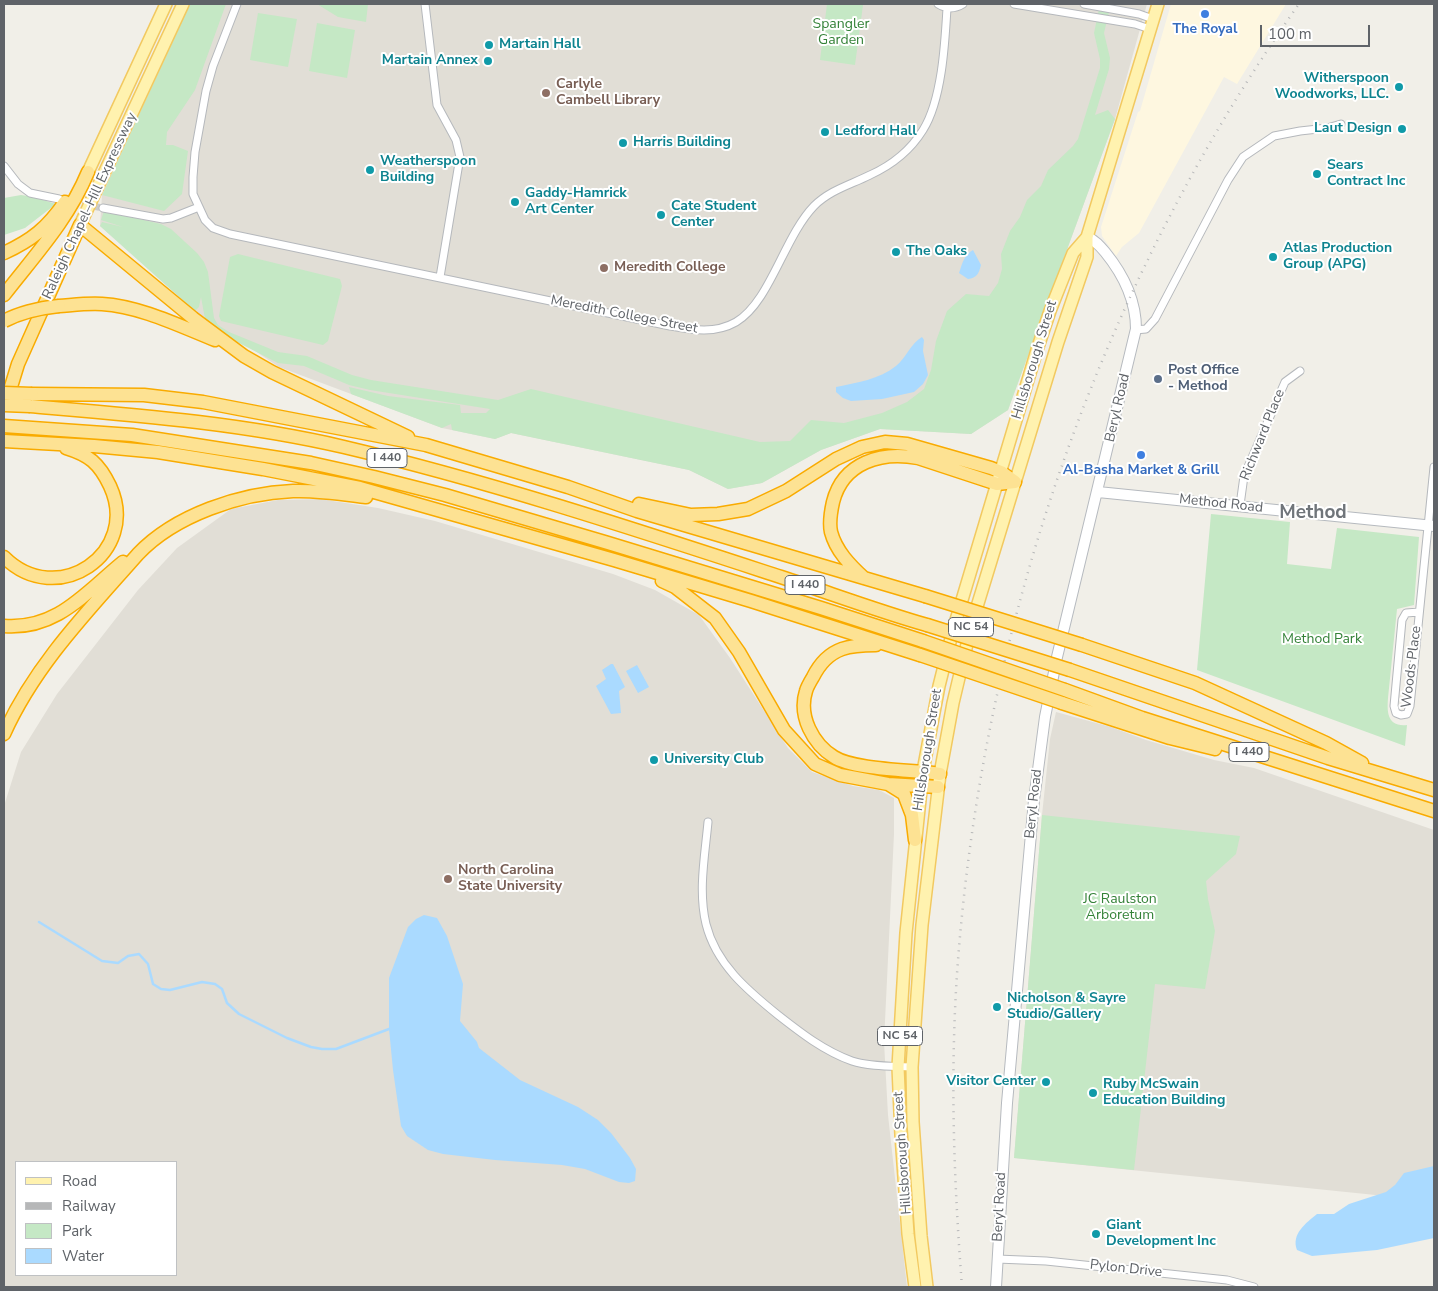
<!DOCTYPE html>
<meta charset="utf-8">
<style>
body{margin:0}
#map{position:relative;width:1438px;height:1291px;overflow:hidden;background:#f1efe8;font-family:"Nunito Sans",sans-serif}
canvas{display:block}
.frame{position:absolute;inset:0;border:5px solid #5f6368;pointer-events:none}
.legend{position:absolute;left:15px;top:1161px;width:162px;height:115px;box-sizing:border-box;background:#fff;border:1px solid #bfc1c3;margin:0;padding:6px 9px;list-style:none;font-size:15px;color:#5f6368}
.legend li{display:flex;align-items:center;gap:10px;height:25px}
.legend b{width:25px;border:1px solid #bfc1c3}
.scale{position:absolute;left:1260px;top:25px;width:110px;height:22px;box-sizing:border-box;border:2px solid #5f6368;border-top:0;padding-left:6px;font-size:15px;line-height:18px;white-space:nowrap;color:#5f6368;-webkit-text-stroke:4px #fff;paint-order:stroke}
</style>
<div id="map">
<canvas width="1438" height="1291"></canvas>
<div class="frame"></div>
<ul class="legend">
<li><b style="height:6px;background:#fff2af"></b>Road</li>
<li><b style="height:6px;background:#b6b7b8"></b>Railway</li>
<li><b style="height:14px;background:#c5e8c5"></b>Park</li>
<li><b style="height:14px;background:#aadaff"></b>Water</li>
</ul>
<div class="scale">100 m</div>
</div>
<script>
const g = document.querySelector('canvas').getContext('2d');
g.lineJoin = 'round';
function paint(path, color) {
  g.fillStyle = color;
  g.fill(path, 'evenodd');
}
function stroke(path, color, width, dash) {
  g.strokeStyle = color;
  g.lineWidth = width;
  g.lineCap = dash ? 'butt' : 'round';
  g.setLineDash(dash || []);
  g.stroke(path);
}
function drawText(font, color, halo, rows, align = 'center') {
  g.font = font + ' "Nunito Sans",sans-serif';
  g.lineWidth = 4;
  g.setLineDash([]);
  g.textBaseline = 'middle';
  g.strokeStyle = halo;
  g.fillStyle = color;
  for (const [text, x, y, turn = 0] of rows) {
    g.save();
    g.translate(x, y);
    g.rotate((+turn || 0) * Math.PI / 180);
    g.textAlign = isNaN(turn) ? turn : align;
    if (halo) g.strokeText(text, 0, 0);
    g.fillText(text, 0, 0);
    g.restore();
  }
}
const commercial = new Path2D(`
 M1171,4H1286L1237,84L1224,77L1139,233L1122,247L1116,256L1102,236L1101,227L1138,112L1140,111Z`);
const education = new Path2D(`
 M190,4H1147L1115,119L1008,410L971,434L880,429L821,450L762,483L728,489L689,470L511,433L495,439L442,428L279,367L195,311L100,226L102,195Z
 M320,499L378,508L435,521L613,574L655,590L699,615L730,658L788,748L812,772L853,786L879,790L894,798V834L884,1042L888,1115L907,1287H4V806L21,752L57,694L138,590L177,548L231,509L278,500ZM16,1162H176V1275H16Z
 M1056,712L1111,727L1146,740L1214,760L1254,768L1434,830V1201L1014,1158L1042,815L1050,739Z`);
const green = new Path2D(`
 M190,4H226L195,90L167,132L166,145H173L188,151L182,194L164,211L102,195Z
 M317,4H368L366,22L338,17Z
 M827,4L863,5L855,65L820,60Z
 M1100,4H1111L1104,33L1110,58L1109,69L1095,115L1108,110L1115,119L1008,410L971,434L880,429L821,450L762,483L728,489L689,470L511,433L495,439L452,430L451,424L442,428L351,394L349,387L388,396L460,405L461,413H486L490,409L370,390L349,385L304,366L278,363L239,343L220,331L205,319L201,297L199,307L195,311L100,226L102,222L123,227L101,220L104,211L161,224L171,229L197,253L204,262L208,272L214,318L218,325L229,332L278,352L307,356L352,375L371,380L498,400L531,389L760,442L790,441L811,420L844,423L882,413L907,402L924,389L931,370L936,341L947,311L966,294L989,296L998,283L1002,269L1001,254L1010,231L1020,217L1027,200L1041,186L1048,170L1073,146L1078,139L1100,68V59L1094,33Z
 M258,13L297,19L288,67L250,60Z
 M317,23L355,30L347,78L309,71Z
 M21,195L41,198L40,199L56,204L25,228L4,235V198Z
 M238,254L340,279L342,286L328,341L323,345L221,321L219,316L230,257Z
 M1211,514L1290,522L1287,564L1331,569L1337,528L1419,537L1414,605L1397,609L1388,698C1387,712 1387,727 1407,725L1405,746L1197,670Z
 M1042,815L1240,836L1236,854L1206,881L1208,899L1215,931L1205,989L1155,984L1134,1170L1014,1158Z`);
const water = new Path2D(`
 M973,250L981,265C979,273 977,278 968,279L959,273C962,264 964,255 973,250Z
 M922,337L924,340L923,351L928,375L923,384L914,392L882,399L851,401L843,398L836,392V387C856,383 880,379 896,366C906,358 911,343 922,337Z
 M611,664H613L625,687L619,691L621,713L611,714L596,686L606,679L602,670Z
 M637,665L649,687L638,693L626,671Z
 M424,915L437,918L447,936L463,984L460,1021L477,1042L479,1048L520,1080L578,1107L598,1120L611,1133L630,1158L636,1169L635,1181L629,1183L619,1182L585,1169L562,1165L495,1160L443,1154L428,1150L407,1136L401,1126L393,1070L389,1029V978L408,927L416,919Z
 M1434,1166V1238L1377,1250L1312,1256L1297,1250C1291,1234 1306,1223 1317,1214H1334L1349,1204L1386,1192L1395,1185L1404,1173Z`);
const stream = new Path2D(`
 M39,922L102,961L118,963L128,956L139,954L148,964L153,984L161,989L170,990L202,982L215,984L222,989L227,1003L239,1014L287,1038L311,1047L322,1049H336L389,1029`);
const streetTunnel = new Path2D(`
 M72,202L103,208`);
const street = new Path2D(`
 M237,4L213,66L206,91L195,152L193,177V194L205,220L213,228L230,234L670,326C693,330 715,334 736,322C770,302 784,237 814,206C830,190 850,185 870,175C892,165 910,151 923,130C942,100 945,43 947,8
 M425,4L437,105L456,140L460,157L440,277
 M938,4C946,9 955,9 963,4
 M1014,4L1135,24L1150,29
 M1084,4L1139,14L1153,19
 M4,166L18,184L30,193L59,199
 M103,208L163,219L171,218L199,207
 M1135,330L1146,329L1155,319L1228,180L1243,157L1274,136L1300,131L1327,128L1341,124
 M1240,505L1244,476L1285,382L1300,371
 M1419,612L1406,613L1402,620L1394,706L1396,713L1401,715L1407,714L1410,706L1434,467
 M708,822C705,855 698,891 706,924C716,964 747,990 778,1015C801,1033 824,1051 852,1061C870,1067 893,1066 912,1067
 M997,1259L1046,1261L1227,1280L1254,1287`);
const secondary = new Path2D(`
 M1098,492L1434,526
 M996,1287L1007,1103L1034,800L1045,717L1057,657L1136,329C1136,300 1123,274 1105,252C1100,246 1095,240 1087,237`);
const primary = new Path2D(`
 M88,172L166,4
 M80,225L183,4
 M915,1287L908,1234L901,1135L898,1067L906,933L923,771L939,686L953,630L1037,350L1050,311L1073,253L1087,237
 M927,1287L921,1236L913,1122L912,1067L922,925L940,774L953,703L972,623L1058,342L1087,257V237L1158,4`);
const highway = new Path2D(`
 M4,253C32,240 47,228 65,202
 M4,295C35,255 68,220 88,172
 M59,306C73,305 88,303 102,304C139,306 180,326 215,340
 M32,394L144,395L203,402L426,445L568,487L637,511L925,596
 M6,403L18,364L80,225L193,318L244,356L272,372L408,437
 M30,406C135,415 241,423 344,447C492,482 637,530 781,577C830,593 878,611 927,625
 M4,426L132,435L311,463L374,477L445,495L608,543L821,608L923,641
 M4,441L94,446L158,452L263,469L360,488L614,560L751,601L920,655
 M639,504L691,515L718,514L748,509L786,491L836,459L862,447L885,442L907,444L991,468L1001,472L1015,482
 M4,557C57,610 141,553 110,486C99,463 89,455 66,448
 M864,578C850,565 836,551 831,532C829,523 831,511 833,502C843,462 882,451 918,458L997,484L1015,482
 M662,581L675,587L715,618L739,652L784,730L815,764L840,775L888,784L938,787
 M4,626C57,630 85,593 123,562
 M876,645C865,645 853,645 842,649C828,654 819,665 813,677C810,682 807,687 806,691C798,716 813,744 834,757C854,770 914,770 940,774
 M1082,645L1195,683L1326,743L1362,763
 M1070,670L1328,758L1434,790
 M1065,690L1142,718L1434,811
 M1062,703L1170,738L1215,749
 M4,734C35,665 88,611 138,554C175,515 241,493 293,491C318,490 342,494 366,497
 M888,784L904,794L912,815L915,840`);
const rail = new Path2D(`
 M962,1287C954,1183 950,1079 957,974C981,628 1099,287 1299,4`);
const highwayBridge = new Path2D(`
 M4,321C21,312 40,308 59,306
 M4,393L32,394
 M4,405L30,406
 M925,596L1082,645
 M927,625L1070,670
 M923,641L1065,690
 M920,655L1062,703`);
const markers = [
 [1205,14,5,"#3f7fe0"],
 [489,45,5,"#0f9aa8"],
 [488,61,5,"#0f9aa8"],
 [1399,87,5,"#0f9aa8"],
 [546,93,5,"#8d6e63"],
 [1402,129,5,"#0f9aa8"],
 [825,132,5,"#0f9aa8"],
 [623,143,5,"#0f9aa8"],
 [370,170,5,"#0f9aa8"],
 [1317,174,5,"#0f9aa8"],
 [515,202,5,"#0f9aa8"],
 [661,215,5,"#0f9aa8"],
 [896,252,5,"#0f9aa8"],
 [1273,257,5,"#0f9aa8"],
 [604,268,5,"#8d6e63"],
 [1158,379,5,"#5c6f8a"],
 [1141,455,5,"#3f7fe0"],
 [654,760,5,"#0f9aa8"],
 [448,879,5,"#8d6e63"],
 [997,1007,5,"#0f9aa8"],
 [1046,1082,5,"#0f9aa8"],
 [1093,1093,5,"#0f9aa8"],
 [1096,1234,5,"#0f9aa8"]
];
const shields = [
 [387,458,40],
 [805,585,40],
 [971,627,45],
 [1249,752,40],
 [900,1036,45]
];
const shieldNames = [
 ["I 440",387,458],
 ["I 440",805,585],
 ["NC 54",971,627],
 ["I 440",1249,752],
 ["NC 54",900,1036]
];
const parkNames = [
 ["Spangler",841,25],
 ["Garden",841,41],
 ["Method Park",1322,640],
 ["JC Raulston",1120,900],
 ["Arboretum",1120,916]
];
const shopNames = [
 ["The Royal",1205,30],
 ["Al-Basha Market & Grill",1141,471]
];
const cultureNames = [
 ["Martain Hall",499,45],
 ["Martain Annex",478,61,"right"],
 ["Witherspoon",1389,79,"right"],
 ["Woodworks, LLC.",1389,95,"right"],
 ["Laut Design",1392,129,"right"],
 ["Ledford Hall",835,132],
 ["Harris Building",633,143],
 ["Weatherspoon",380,162],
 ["Building",380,178],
 ["Sears",1327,166],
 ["Contract Inc",1327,182],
 ["Gaddy-Hamrick",525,194],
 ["Art Center",525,210],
 ["Cate Student",671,207],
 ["Center",671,223],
 ["Atlas Production",1283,249],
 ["Group (APG)",1283,265],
 ["The Oaks",906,252],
 ["University Club",664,760],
 ["Nicholson & Sayre",1007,999],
 ["Studio/Gallery",1007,1015],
 ["Visitor Center",1036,1082,"right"],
 ["Ruby McSwain",1103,1085],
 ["Education Building",1103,1101],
 ["Giant",1106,1226],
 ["Development Inc",1106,1242]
];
const educationNames = [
 ["Carlyle",556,85],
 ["Cambell Library",556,101],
 ["Meredith College",614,268],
 ["North Carolina",458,871],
 ["State University",458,887]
];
const streetNames = [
 ["Raleigh Chapel–Hill Expressway",90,206,-65],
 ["Meredith College Street",624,315,11],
 ["Hillsborough Street",1035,360,-73],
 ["Beryl Road",1118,408,-77],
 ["Richward Place",1263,435,-68],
 ["Method Road",1221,504,6],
 ["Woods Place",1412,667,-83],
 ["Hillsborough Street",928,750,-81],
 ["Beryl Road",1034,804,-84],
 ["Hillsborough Street",903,1153,-94],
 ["Beryl Road",1000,1207,-87],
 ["Pylon Drive",1126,1269,6]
];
const serviceNames = [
 ["Post Office",1168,371],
 ["- Method",1168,387]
];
const districtNames = [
 ["Method",1313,513]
];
paint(commercial, '#fef7e0');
paint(education, '#e1ded6');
paint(green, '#c5e8c5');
paint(water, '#aadaff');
stroke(stream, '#aadaff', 2.5);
stroke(streetTunnel, '#ccccc8', 7, [7, 3.5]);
stroke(street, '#b5b8bc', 9);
stroke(secondary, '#b6babf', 12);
stroke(primary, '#f2c960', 14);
stroke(highway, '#f9ab00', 15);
stroke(street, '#fff', 7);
stroke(secondary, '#fff', 10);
stroke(primary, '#fff2af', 11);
stroke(highway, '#fde293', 12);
stroke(rail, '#b6b7b8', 2.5, [1, 6]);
stroke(highwayBridge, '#f9ab00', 15, []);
stroke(highwayBridge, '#fde293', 12);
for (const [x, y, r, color] of markers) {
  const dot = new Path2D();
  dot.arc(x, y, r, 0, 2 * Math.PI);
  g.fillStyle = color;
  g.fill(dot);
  stroke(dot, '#fff', 2);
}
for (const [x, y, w] of shields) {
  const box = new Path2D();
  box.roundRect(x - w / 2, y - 9.5, w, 19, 4);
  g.fillStyle = '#fff';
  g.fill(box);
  stroke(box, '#5f6368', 1);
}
drawText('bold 12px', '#5f6368', null, shieldNames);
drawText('14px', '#348238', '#fff', parkNames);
drawText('bold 14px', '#366cbe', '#fff', shopNames);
drawText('bold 14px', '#0d838f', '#fff', cultureNames, 'left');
drawText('bold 14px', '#785e54', '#fff', educationNames, 'left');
drawText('14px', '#5f6368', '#fff', streetNames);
drawText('bold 14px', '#4e5e75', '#fff', serviceNames, 'left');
drawText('bold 19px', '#70757a', '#fff', districtNames);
</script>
